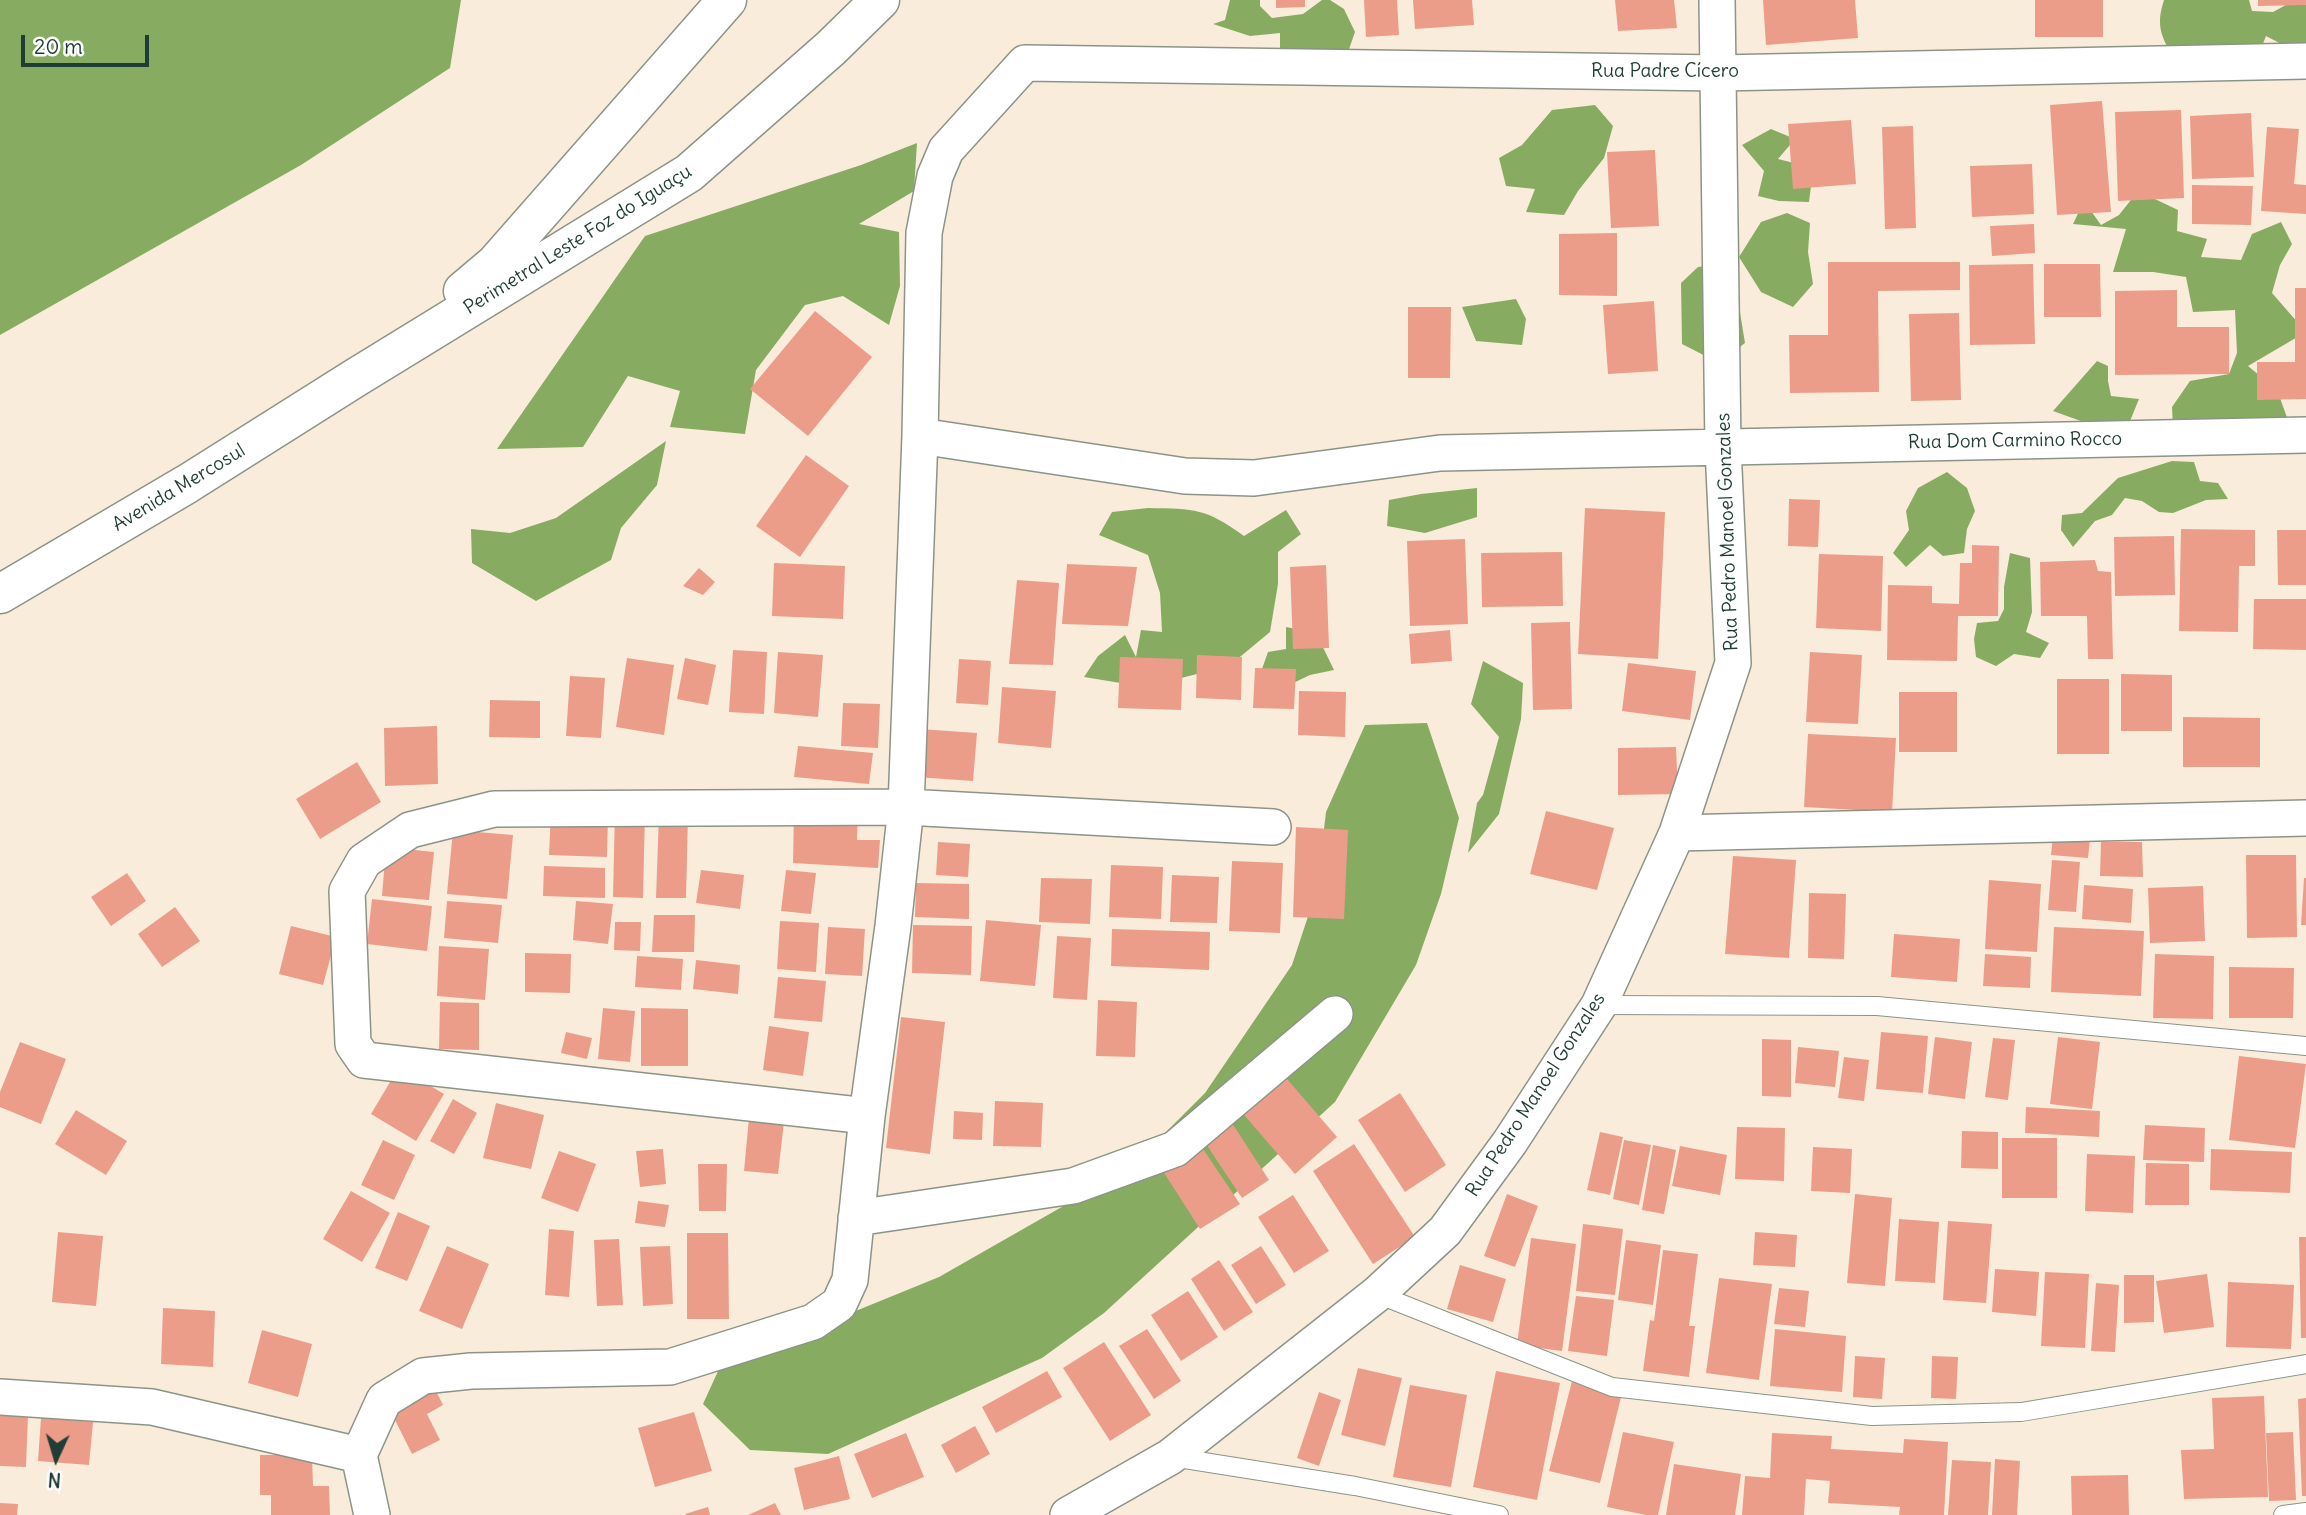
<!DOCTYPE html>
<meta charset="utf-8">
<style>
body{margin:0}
#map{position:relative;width:2306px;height:1515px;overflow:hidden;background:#f9ecdb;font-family:Delius,sans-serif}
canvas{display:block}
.north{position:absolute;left:21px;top:1424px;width:70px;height:70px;-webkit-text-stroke:5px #fff;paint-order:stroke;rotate:184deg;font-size:19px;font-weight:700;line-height:28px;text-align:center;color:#1f3d34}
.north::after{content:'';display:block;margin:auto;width:24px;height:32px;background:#1f3d34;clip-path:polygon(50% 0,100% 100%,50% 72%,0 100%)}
.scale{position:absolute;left:21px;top:35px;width:128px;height:32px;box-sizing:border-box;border:4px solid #1f3d34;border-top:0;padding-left:9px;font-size:21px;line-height:24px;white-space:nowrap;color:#1f3d34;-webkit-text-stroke:5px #fff;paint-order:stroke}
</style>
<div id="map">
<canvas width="2306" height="1515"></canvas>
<div class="north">N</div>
<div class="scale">20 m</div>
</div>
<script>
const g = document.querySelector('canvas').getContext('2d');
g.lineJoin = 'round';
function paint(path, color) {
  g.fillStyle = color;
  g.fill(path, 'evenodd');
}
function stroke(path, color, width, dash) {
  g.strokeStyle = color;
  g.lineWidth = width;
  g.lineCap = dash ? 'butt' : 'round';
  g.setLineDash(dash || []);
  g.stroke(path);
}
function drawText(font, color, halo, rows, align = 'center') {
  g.font = font + ' Delius,sans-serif';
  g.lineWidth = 5;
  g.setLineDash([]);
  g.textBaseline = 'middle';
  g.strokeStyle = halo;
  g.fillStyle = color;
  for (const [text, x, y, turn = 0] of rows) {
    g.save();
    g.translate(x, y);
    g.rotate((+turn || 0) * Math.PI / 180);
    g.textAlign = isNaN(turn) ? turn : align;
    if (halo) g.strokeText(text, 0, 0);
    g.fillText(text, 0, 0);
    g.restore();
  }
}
const forest = new Path2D(`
 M0,0H461L450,68L301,165L0,335Z
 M1230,0H1260V6L1272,18L1303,14L1322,0H1330L1344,9L1355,32L1348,52L1280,50V33L1250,36L1213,24L1225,20Z
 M2164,0H2249L2252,11L2273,12L2295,0H2306V45L2295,51L2266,36L2260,51L2176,62C2162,38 2155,27 2164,0Z
 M1595,105L1613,126L1604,158L1578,191L1564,215L1526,212L1535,189L1506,186L1499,158L1522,145L1552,110Z
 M1771,129L1795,139L1778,159L1798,164L1812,178L1809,202L1779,201L1758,196L1764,171L1742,145Z
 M917,143L914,191L859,224L899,232L900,286L889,325L843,296L805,305L756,370L745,434L670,427L680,391L628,376L583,447L497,449L645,236L861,165Z
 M2138,191L2178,210L2177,231L2207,239L2201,257L2241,260L2252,234L2281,222L2292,244L2280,265L2272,293L2306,332L2248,366L2277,390L2288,420L2173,428L2172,407L2190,381L2229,374L2237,353L2235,310L2193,312L2186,277L2153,272H2113L2126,229L2073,224L2084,201L2101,225L2119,215Z
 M1787,213L1810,223L1808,252L1813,284L1793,307L1761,292L1739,257L1761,222Z
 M1732,263L1745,343L1719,363L1682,344L1681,283L1698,267Z
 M1516,299L1526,319L1522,345L1476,341L1462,307Z
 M2097,361L2108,366V381L2111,396L2139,399L2130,421L2092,425L2053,411Z
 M666,441L657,485L621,528L611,560L536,601L472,563L471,529L510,533L556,518Z
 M2172,461L2194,462L2200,481L2218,483L2228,499L2206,500L2173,513L2159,512L2142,501L2125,498L2112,515L2095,521L2073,547L2061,530L2062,515L2082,513L2118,478Z
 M1947,472L1967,488L1975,511L1967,529L1964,553L1943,556L1930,545L1906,567L1893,553L1909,530L1906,511L1918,488Z
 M1477,488V517L1425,533L1387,526L1389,500L1421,494Z
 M1148,508C1196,509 1205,508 1244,536L1286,510L1301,534L1278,552V584L1270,632L1229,666L1145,687L1084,677L1098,656L1125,635L1136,657L1141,630L1162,632L1160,593L1148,555L1099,535L1112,512Z
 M2010,553L2030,558L2032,612L2026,632L2049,643L2040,658L2014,654L1996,666L1976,657L1974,639L1977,623L1998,621L2004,609V587Z
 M1286,627L1316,633L1334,670L1310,675L1289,685L1257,683L1268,652L1286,649Z
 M1483,661L1523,683L1521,719L1499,814L1468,853L1477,803L1483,795L1499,737L1471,704Z
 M1427,723L1459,818L1441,894L1416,965L1335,1102L1104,1313L1042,1358L828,1454L750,1450L703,1404L719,1369L787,1339L939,1277L1081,1196L1148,1150L1205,1093L1292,965L1317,889L1326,812L1365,725Z`);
const building = new Path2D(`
 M1276,0H1305V7L1276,8Z
 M1364,0H1397L1399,35L1366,37Z
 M1413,0H1472L1474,25L1415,29Z
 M1615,0H1674L1677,28L1618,31Z
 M1763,0H1855L1858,38L1766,45Z
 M2035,0H2103V37H2035Z
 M2258,0H2306V5L2258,6Z
 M2102,101L2111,212L2057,215L2050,105Z
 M2181,110L2184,198L2118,201L2115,112Z
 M2251,113L2254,177L2192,179L2190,116Z
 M1851,120L1856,184L1793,189L1788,124Z
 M1913,126L1916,228L1885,229L1882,127Z
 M2267,127L2299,129L2294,184L2306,185V214L2261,211Z
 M1655,150L1659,226L1611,228L1607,152Z
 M2032,164L2034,214L1972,217L1970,166Z
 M2192,185L2253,186L2251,225L2192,224Z
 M2034,224L2035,253L1992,256L1990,226Z
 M1617,233V296L1559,295V234Z
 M1828,262H1960V290L1878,291L1879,392L1790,393L1789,335H1828Z
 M2033,264L2035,344L1970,345L1969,265Z
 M2044,264H2100L2101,317H2044Z
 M2295,288H2306V399L2257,400V362H2295Z
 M2177,290V327H2229V374L2115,375V291Z
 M1654,301L1658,371L1608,374L1603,305Z
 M1408,307H1451L1450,378H1408Z
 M815,311L872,357L808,436L750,389Z
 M1959,313L1961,400L1911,401L1909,314Z
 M806,455L849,486L800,557L756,526Z
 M1789,499L1820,500L1818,547L1788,546Z
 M1585,508L1665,512L1658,659L1578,654Z
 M2181,529L2255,530V566H2239L2238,632L2179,631Z
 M2277,530H2306V585H2278Z
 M2174,536L2175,595L2115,596L2114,537Z
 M1465,539L1468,624L1410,626L1407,541Z
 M1972,545L1999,546L1998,616H1958L1957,661L1887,660L1888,585L1932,586V603L1959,604L1960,563H1972Z
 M1562,552L1563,606L1482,607L1481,553Z
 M1819,554L1883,556L1881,631L1816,628Z
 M2095,560L2098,571L2111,572L2113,659H2088L2087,616H2041L2040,562Z
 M774,563L845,566L843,619L772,616Z
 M1067,564L1137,567L1128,626L1062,624Z
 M1326,565L1329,648L1293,649L1290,567Z
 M699,568L715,582L703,595L683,586Z
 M1017,580L1059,583L1053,665L1009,664Z
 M2254,599H2306V650L2253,649Z
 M1570,622L1572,709L1533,710L1531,623Z
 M1450,630L1452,661L1411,664L1409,634Z
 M733,650L767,652L764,714L729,712Z
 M778,652L823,655L818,717L774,713Z
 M1810,652L1862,655L1858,724L1806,722Z
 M1197,655L1242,657L1241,700L1196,698Z
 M1120,657L1183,659L1181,710L1118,708Z
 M627,658L674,665L664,735L616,727Z
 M685,658L716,665L708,705L677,699Z
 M959,659L991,661L988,705L956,703Z
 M1628,663L1696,671L1690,720L1622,711Z
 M1255,668L1296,669L1294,709L1253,708Z
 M2121,674L2172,675V731H2121Z
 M570,676L605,678L601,738L566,736Z
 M2057,679H2109V754H2057Z
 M1002,687L1056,691L1051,748L998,743Z
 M1299,691L1346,692L1345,737L1298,735Z
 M1899,692H1957V752H1899Z
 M490,700L540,701V738L489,737Z
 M843,703L880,704L878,748L841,746Z
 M2183,717L2260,718V767H2183Z
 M437,726L438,784L385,786L384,728Z
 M920,729L977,733L973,781L916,777Z
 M1808,734L1896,738L1892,812L1804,807Z
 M798,746L873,753L869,784L794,777Z
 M1676,747L1678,794L1618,795V748Z
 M357,762L381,802L320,839L296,799Z
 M615,810L645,811L643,898L613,897Z
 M794,811L858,812L857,840H880L878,868L793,863Z
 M1546,811L1614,828L1597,890L1530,874Z
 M551,812L608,815L607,857L549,855Z
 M659,814L688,815L686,898H656Z
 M1296,827L1348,830L1344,919L1293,917Z
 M453,830L513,835L507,899L447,894Z
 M2053,835L2090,839L2088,858L2051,855Z
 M938,842L970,844L968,877L936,875Z
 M2101,842H2142L2143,877L2100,876Z
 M386,847L434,852L429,900L382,896Z
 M2246,855H2296L2297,937L2247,938Z
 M1733,856L1796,860L1789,958L1725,954Z
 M2052,860L2080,862L2076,912L2048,910Z
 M1232,861L1283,863L1280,933L1229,931Z
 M1111,865L1163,867L1161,919L1109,917Z
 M544,866L605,868V898L543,896Z
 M701,870L744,875L740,909L696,903Z
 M786,870L816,873L811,914L781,911Z
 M127,873L146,901L111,926L91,897Z
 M1172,875L1219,877L1217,923L1170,922Z
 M1041,878L1092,879L1090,924L1039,922Z
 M2304,878H2306V925H2301Z
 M1989,880L2041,884L2037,952L1985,949Z
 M916,883L969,884V919L915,917Z
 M2084,885L2133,889L2131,923L2082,919Z
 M2203,886L2205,941L2150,943L2148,888Z
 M1809,893L1846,894L1844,959L1808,958Z
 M372,899L432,906L427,951L367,944Z
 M447,901L502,905L498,943L444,938Z
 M576,901L613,904L608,944L573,940Z
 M175,907L200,941L162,967L138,934Z
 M654,915H695L694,952H652Z
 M986,920L1041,925L1035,986L980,981Z
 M780,921L819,923L816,972L777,969Z
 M615,922H641L640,951L614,950Z
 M913,925L972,926L971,975L912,973Z
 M291,926L336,937L323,985L279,974Z
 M828,927L865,929L862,976L825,974Z
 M2054,927L2144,931L2141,996L2051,992Z
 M1112,929L1210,932L1209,970L1111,966Z
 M1894,934L1960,939L1957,982L1891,977Z
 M1057,936L1091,938L1087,1000L1053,998Z
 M439,946L489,949L485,1000L437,996Z
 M525,953L571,954L570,993L525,992Z
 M1985,954L2031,957L2030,988L1983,986Z
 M2155,954L2214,956L2213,1019L2153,1018Z
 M637,956L683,959L681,990L635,987Z
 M696,960L740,965L738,994L693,989Z
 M2229,967L2294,968L2293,1018H2229Z
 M778,977L826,981L822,1022L774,1018Z
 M1098,1000L1137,1002L1135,1057L1096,1056Z
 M440,1002L479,1003V1050L439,1049Z
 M603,1008L635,1011L630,1062L598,1059Z
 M641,1008L688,1009V1066H641Z
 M901,1017L945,1022L930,1154L886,1148Z
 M769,1026L809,1032L803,1076L763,1070Z
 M566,1032L592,1038L587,1059L561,1053Z
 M1881,1032L1928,1036L1923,1093L1876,1089Z
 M1935,1037L1972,1042L1965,1099L1928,1094Z
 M2058,1037L2100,1042L2092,1109L2050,1104Z
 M1993,1038L2015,1040L2008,1100L1985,1097Z
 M1762,1039L1791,1040V1097L1762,1096Z
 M20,1042L66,1059L41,1124L0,1107V1092Z
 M1798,1047L1839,1051L1835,1087L1795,1083Z
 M2239,1056L2306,1064L2295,1148L2229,1140Z
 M1844,1057L1869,1060L1864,1101L1838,1098Z
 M399,1067L444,1094L416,1141L371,1114Z
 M1281,1072L1337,1137L1295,1174L1239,1109Z
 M1400,1093L1446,1165L1405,1192L1358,1120Z
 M453,1099L477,1113L454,1154L430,1141Z
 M995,1101L1043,1103L1041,1147L993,1146Z
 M496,1103L544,1115L531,1169L483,1158Z
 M2026,1107L2100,1111L2099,1137L2025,1133Z
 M76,1110L127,1141L106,1175L55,1144Z
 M954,1111L983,1113L982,1140L953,1139Z
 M749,1118L784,1122L778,1174L744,1171Z
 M1230,1120L1269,1180L1242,1198L1202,1138Z
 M2145,1125L2205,1128L2204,1162L2143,1160Z
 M1737,1127L1785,1128L1784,1181L1735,1179Z
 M1962,1131L1998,1132V1169L1961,1168Z
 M1600,1132L1623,1137L1610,1195L1587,1190Z
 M2002,1138H2057V1198H2002Z
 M383,1140L415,1155L394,1200L361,1185Z
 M1624,1140L1651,1145L1639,1205L1613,1199Z
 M1199,1143L1240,1204L1200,1229L1161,1168Z
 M1354,1144L1415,1237L1373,1264L1313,1171Z
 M1653,1145L1676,1150L1664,1214L1642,1210Z
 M1680,1146L1727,1155L1720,1195L1672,1186Z
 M1813,1147L1852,1149L1850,1193L1811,1191Z
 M663,1149L666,1184L640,1187L636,1151Z
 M2211,1149L2292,1152L2290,1193L2210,1190Z
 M559,1151L596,1164L578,1212L541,1198Z
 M2087,1154L2135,1156L2133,1213L2085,1211Z
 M2146,1163L2189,1164V1205H2145Z
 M698,1164H727L726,1211H699Z
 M351,1191L390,1213L362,1262L323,1239Z
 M1507,1194L1538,1206L1515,1267L1484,1256Z
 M1855,1194L1892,1198L1885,1286L1847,1283Z
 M1293,1195L1329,1251L1294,1273L1258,1217Z
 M638,1201L669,1205L665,1227L635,1223Z
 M398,1212L430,1226L407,1281L375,1268Z
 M1899,1219L1939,1222L1935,1283L1895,1281Z
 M1948,1221L1992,1224L1986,1303L1943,1300Z
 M1583,1224L1623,1229L1615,1295L1576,1291Z
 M549,1229L574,1231L569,1297L545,1295Z
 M58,1232L103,1236L96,1306L52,1302Z
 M1755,1232L1797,1235L1795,1267L1753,1265Z
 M687,1233H728L729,1319H687Z
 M2299,1237H2306V1338H2301Z
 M1531,1238L1576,1244L1562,1351L1517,1345Z
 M619,1239L623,1305L597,1306L594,1240Z
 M1626,1240L1661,1245L1653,1305L1618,1300Z
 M447,1246L489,1264L462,1329L419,1311Z
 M670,1246L673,1304L643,1306L640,1247Z
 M1261,1246L1286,1285L1256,1304L1231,1265Z
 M1663,1250L1698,1254L1689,1326H1695L1689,1377L1643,1371L1650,1320L1654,1321Z
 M1219,1260L1253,1312L1224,1331L1191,1279Z
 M1460,1265L1506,1279L1493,1322L1447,1309Z
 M1995,1269L2039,1272L2036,1316L1992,1312Z
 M2045,1272L2089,1274L2085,1348L2041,1346Z
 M2207,1274L2214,1327L2164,1333L2156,1281Z
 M2124,1275H2154V1322L2124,1323Z
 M1719,1278L1772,1284L1759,1380L1706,1373Z
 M2228,1282L2294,1285L2291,1349L2226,1347Z
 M2096,1283L2119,1285L2115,1352L2091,1351Z
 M1779,1288L1809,1291L1805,1327L1774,1324Z
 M1188,1291L1218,1337L1181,1361L1151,1315Z
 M1576,1296L1614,1300L1607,1356L1568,1351Z
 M163,1308L215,1311L213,1367L161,1364Z
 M1147,1329L1181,1381L1154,1399L1119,1346Z
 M1775,1329L1846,1336L1842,1392L1770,1386Z
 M262,1330L312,1344L298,1397L248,1383Z
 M1104,1342L1151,1415L1110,1441L1063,1368Z
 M1855,1356L1885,1358L1882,1399L1853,1397Z
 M1932,1356L1958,1357L1956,1399L1931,1398Z
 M1358,1368L1402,1378L1385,1446L1341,1435Z
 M1047,1371L1062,1397L996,1433L982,1407Z
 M1496,1371L1560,1383L1537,1500L1473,1487Z
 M1572,1381L1622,1393L1600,1483L1549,1471Z
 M1410,1385L1467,1395L1451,1487L1393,1477Z
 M435,1389L443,1405L427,1414L440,1440L412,1454L390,1410Z
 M1319,1392L1341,1400L1319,1466L1297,1458Z
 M2264,1396L2268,1497L2184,1499L2181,1450L2214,1449L2212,1398Z
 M2306,1398V1496H2302L2298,1399Z
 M694,1412L712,1471L655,1487L638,1428Z
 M0,1414L28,1415L26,1467L0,1466Z
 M41,1418L93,1422L89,1465L38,1461Z
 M975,1426L990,1454L956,1473L941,1445Z
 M1623,1432L1674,1442L1658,1515H1646L1607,1507Z
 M2293,1432L2296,1500L2269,1501L2266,1433Z
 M906,1433L924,1477L872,1498L854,1454Z
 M1772,1433L1832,1436L1831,1449L1903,1453L1904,1439L1948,1442L1944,1515H1899L1900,1507L1828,1503L1830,1481L1806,1479L1804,1515H1742L1745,1476L1770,1478Z
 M260,1455H312L313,1486H329L330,1515H271V1495H260Z
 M839,1456L850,1499L804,1510L794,1468Z
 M1995,1459L2020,1461L2017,1515H1992Z
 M1952,1460L1991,1462L1988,1515H1948Z
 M1674,1464L1741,1474L1735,1515H1666Z
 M2128,1475L2129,1515H2072L2071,1476Z
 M0,1503L18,1504L17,1515H0Z
 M775,1503L781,1515H748Z
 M708,1507L710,1515H686L685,1514Z`);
const service = new Path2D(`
 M1599,1005L1877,1006L2306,1046
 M1377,1294L1612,1387L1872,1416L2021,1412L2306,1364
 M1172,1457L1355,1486L1499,1515
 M2283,1515L2306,1512`);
const minor = new Path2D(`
 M920,436L1185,476L1254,478L1440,453L2306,435
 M1677,833L2306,818
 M867,1116L364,1060L353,1044L347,891L364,861L410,830L494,809L906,807L1273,827
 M856,1218L1073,1186L1175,1149L1335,1014
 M0,1397L152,1407L359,1455L372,1515
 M359,1455L384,1400L423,1376L471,1371L670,1367L813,1322L839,1304L850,1280L867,1116L893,926L906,807L920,436L924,233L935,176L946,150L1025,63L1719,73L2306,61
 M1068,1515L1170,1457L1377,1294L1445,1231L1510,1142L1599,1005L1677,833L1733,663L1723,448L1717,0`);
const trunk = new Path2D(`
 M463,291L495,264L727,0
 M0,594L187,484L355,378L689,173L831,48L880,0`);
const streetNames = [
 ["Rua Padre Cícero",1665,72],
 ["Perimetral Leste Foz do Iguaçu",578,240,-32],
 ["Rua Dom Carmino Rocco",2015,441,-1],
 ["Avenida Mercosul",179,488,-31],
 ["Rua Pedro Manoel Gonzales",1728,532,-92],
 ["Rua Pedro Manoel Gonzales",1536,1095,-57]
];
paint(forest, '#87ac61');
paint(building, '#eb9d8a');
stroke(service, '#8c9488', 20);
stroke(minor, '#8c9488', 38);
stroke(trunk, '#8c9488', 41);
stroke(service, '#fff', 18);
stroke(minor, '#fff', 35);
stroke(trunk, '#fff', 38);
drawText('19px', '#1f3d34', '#fff', streetNames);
</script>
